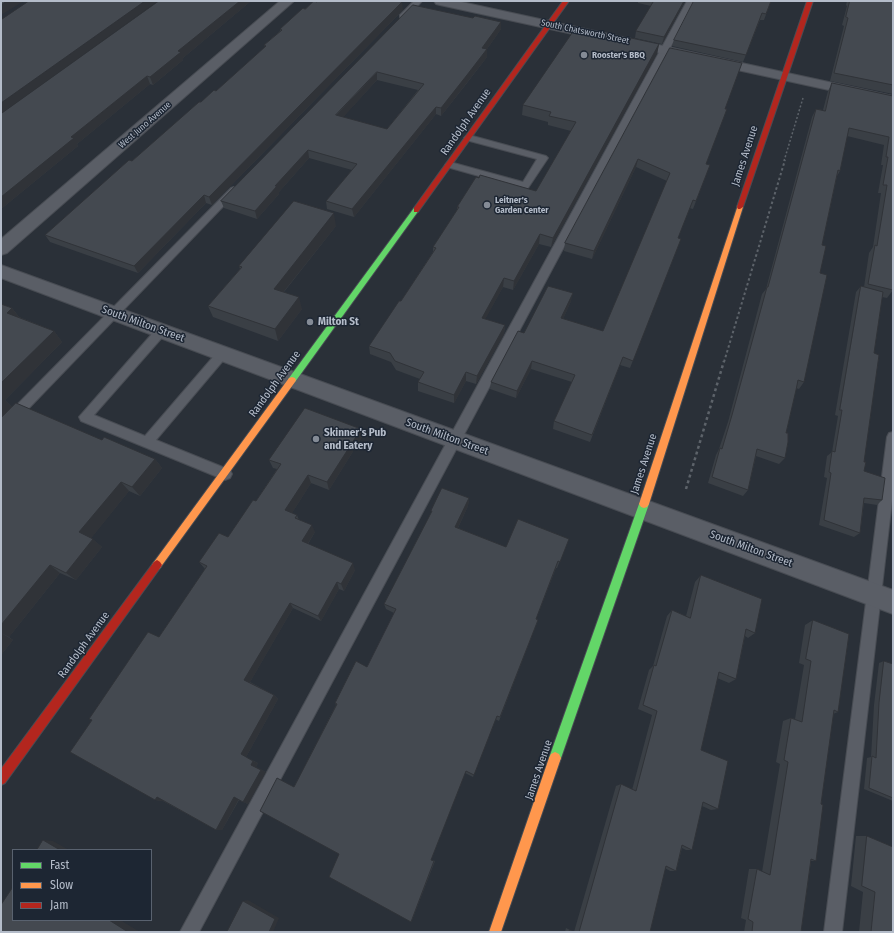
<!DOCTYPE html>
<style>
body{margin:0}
#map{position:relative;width:894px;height:933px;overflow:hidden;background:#2a3038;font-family:"Fira Sans Condensed",sans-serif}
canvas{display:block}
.frame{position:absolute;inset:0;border:2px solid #b4bcc9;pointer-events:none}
.legend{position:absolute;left:12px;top:849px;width:140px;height:72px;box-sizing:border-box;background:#1d2633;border:1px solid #59626f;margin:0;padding:5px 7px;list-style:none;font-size:12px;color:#b4bcc9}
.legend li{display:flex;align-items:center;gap:8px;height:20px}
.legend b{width:20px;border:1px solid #59626f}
</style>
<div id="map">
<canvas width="894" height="933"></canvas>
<div class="frame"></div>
<ul class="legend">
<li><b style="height:5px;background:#63d668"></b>Fast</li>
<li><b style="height:5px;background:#ff974d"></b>Slow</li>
<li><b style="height:5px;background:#b3261e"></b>Jam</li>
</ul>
</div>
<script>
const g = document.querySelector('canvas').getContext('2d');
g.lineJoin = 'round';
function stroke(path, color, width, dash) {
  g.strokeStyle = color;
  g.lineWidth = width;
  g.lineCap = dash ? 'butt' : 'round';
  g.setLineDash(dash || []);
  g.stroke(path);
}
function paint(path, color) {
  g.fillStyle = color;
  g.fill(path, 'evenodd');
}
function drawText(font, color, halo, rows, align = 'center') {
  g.font = font + ' "Fira Sans Condensed",sans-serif';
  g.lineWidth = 3;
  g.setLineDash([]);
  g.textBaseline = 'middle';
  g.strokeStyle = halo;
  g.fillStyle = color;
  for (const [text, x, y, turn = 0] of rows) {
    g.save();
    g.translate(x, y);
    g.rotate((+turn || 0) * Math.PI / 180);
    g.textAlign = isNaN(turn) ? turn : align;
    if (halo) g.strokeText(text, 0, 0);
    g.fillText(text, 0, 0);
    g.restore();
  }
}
const pathFar2 = new Path2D(`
 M784,161L803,98`);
const pathFar1 = new Path2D(`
 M724,362L785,160`);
const path = new Path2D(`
 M686,489L724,361`);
const lane = new Path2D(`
 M414,1H422L406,19H400V15Z
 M687,1H695L199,932H180Z
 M469,135L546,156L548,158L528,188L525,189L447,167L445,165L447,163L450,162L523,182L537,159L466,140L464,138L466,136Z
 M234,187L237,188L239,190L237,192L5,433L1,434V421L231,188Z
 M162,326L166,327L168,330L166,333L94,415L145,436L219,350L223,349L227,350L229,353L227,356L156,440L230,470L232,474L230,478L225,480L220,478L81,421L79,417L158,327Z
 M893,432V492L842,932H824L887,437L889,433Z`);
const street = new Path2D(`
 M280,1H294L7,253L1,255V239Z
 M434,1H457L893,96V104L440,5L436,4Z
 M1,265L893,590V614L1,278Z`);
const fast = new Path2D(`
 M414,208H416L419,210L295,382H289L288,380L289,378Z
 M644,500L647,501L649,504L561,758L559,762L555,764L551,762L549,758L639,504L641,501Z`);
const slow = new Path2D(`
 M738,205H740L743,207L649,504L647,507L644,508L641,507L639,504Z
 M292,377L295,378L296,380L295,382L160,568L157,570L154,568L152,565L154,562L289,378Z
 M555,752L559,754L561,758L501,932H489L549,758L551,754Z`);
const jam = new Path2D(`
 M563,1H569L418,212H414V208Z
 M807,1H813L743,207L740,209H738L737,207Z
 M157,560L160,562L162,565L160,568L5,783L1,785V769L154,562Z`);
const wall = new Path2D(`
 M159,1H251L183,58V60L153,85L150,84L77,144L78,146L1,209V114Z
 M638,1H685L662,44L635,38L636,31L651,6L638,3Z
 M771,1L764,20H760L743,62L672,46L674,40Z
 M847,1H893V94L830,81L844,26L842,25L847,6L846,5Z
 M413,5L501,29L487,49V57L467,83L441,116L436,114L354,217L327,209L326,201L352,170L309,158L279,192V194L257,219L224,208L221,201ZM377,80L418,90L387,129L343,117Z
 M305,9L403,10L212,205L206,203L138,273L50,242L45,235L201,102L216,91L265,47L264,45L280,31V29Z
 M628,44H659L657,54L551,247L539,244L513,290L503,287L485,319L505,325L504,334L476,384L466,381L454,403L418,391V382L420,379L396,370L391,362L370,354L369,346L401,301L433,252V247L457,211V207L536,191L571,131L548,125V122L522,115L523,105Z
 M670,48L725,109L706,164L710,165L693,209L689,208L678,238L681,239L630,368L620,365L590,442L553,429L554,421L572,382L531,369L516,398L490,389L491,382L524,333L571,301L563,319L603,331L667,181L636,167L592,259L564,251L565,243Z
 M832,83L893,96V290L887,298L882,297L874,353L864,462V471L882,500L877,505L864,503L860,533L854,537L819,525L827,478L824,477L827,456L832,452L838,416L835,415L856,292L861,286L864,287L869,253L873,247L881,193H878L883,165H881L884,145L847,136L840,171L837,176L822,245L820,273L804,382L799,389L796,388L786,433L785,458L779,464L756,456L748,490L743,496L708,483L716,455L719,449L728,422L762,294L766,289L812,117L816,109L823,110L828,91Z
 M336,226L284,292L302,309L278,341L213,317L208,306L240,269L239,266Z
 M1,304L12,308L19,317L54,331L62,342L5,400L12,407L102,440L155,459L162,468L140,496L129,491L91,538L102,547L76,580L60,573L9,637L13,640L1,655Z
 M362,437L329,490L311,483L292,513L297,515L299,520L315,532L308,544L355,570L344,591L339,589L321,621L293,608L250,682L274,695L278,699L246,757L258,763L256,767L266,772L248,804L243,802L239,800L222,830H216L163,801L155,800L159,637L205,569L199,562L228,537L256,501L277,469L273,468L269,460Z
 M469,498L468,506L458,528L506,547L569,539L557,568H556L536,619L538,620L499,721L495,719L473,777L465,773L431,860L435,861L412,920L339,854L294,787L336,705L335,703L367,667L394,613L386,609L384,604L431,513V511Z
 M701,575L755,633L748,638L745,636L736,679L729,683L717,678L701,750L718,809L711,810L702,806L692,850H686L682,848L676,871H670L665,868L650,932H565L566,928L574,932L616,786L621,784L632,790L652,715L638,709L649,670L653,666L667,616L672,610L686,616L695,582Z
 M813,620L838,712L833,714L821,804L816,861H811L801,932H744L746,920L741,918L749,869H757L762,872L780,764L776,762L783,721L791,718L795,719L804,665L799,663L805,625Z
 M884,661L893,664V801L864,789L867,758L871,757L874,705L879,663Z
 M856,836H867L893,932H859L863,892L851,886Z`);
const shadedWall = new Path2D(`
 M7,1H24L1,15V5Z
 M145,1H158L1,114V103Z
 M240,1H251L183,58V60L153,85L150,77L178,51Z
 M684,1H685L662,44L664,37Z
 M402,2L403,10L212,205L209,197Z
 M501,22V29L482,56V48Z
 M659,44L657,54L551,247L553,238Z
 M487,49V57L441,116V108Z
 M377,72V80L338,123L336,115Z
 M147,76L150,84L77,144L78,146L1,209V197L71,137Z
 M436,107V114L354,217L352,209Z
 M308,150L309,158L279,192V194L257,219L255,211L275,186Z
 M638,159L636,167L592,259L594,251Z
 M204,195L206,203L138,273L134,266Z
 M334,213L336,226L277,300L274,289Z
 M540,234L539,244L513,290L514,281Z
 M504,278L503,287L481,327L482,318Z
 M573,293L571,301L560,326L561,318Z
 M299,297L302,309L278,341L275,329Z
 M12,308L21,320L7,313Z
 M505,325L504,334L476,384L477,376Z
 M54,331L62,342L5,400L12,407L1,419V383Z
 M532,361L531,369L516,398L517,391Z
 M466,372V381L454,403V395Z
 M361,429L362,437L329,490L327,482Z
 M155,459L162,468L140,496L132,487Z
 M308,475L311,483L289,518L285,510Z
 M121,482L129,491L89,541L79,532Z
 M469,498L468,506L455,534V527Z
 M312,525L315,532L305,548L302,541Z
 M93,539L102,547L76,580L66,573Z
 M353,563L355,570L344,591L341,584Z
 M50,565L60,573L9,637L1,633V625Z
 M337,582L339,589L321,621L318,616Z
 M290,603L293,608L249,684L244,680Z
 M1,633L13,640L1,655Z
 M274,695L278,699L246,757L241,754Z
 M253,761L258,763L256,767L266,772L248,804L243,802L251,765Z
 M157,797L164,799L163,801L155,800Z
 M234,797L239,799L222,830H216Z
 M43,840L53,841L69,850H60Z
 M248,900L279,918L273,932H269L243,901Z
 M109,920H120L140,932H128Z`);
const building = new Path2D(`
 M1,1H7L1,5Z
 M29,1H145L1,103V20Z
 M159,1H240L178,51L181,52L150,77L147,76L71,137L74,138L1,197V114Z
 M314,1L317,2L318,1H396L402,2L209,197L204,195L134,266L45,235L129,160L132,161L199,102H201L214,90L216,91L266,46L264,45L282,30L280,29L303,8L305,9Z
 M654,1H684L664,37L636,31Z
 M694,1H771L766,14L762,13L746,55L674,40Z
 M850,1H893V85L834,73L848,18L846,17Z
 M413,5L473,18L475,16L501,22L482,48L487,49L467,75L441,108L436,107L352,209L326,201L357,164L308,150L275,186H277L255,211L221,201ZM377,72L424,84L387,129L336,115Z
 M573,32L628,44L631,38L659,44L553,238L540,234L514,281L504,278L482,318L505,325L477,376L466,372L454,395L418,382L424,372L395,361L390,353L369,346L399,301H401L436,248L433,247L459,207H457L476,177L479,178L480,175L536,191L576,122L549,116L551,112L523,105Z
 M670,48L742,63L725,109H727L706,164L710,165L696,201L693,200L678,238L681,239L633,361L623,357L592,435L554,421L575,375L532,361L517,391L491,382L518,331L524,333L548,286L573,293L561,318L603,331L670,173L638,159L594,251L565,243Z
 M832,83L893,96V290L868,284L875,245L877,246L887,185H883L888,157H886L889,137L849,128L840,171L838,170L822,245L826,246L820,273L827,275L804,382L798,380L796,390L786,433H788V442L785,458L757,449L748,490L712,477L720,448L722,449L732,415L767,287H768L816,109L825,111Z
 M294,201L334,213L274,289L299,297L275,329L208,306L242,267L239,266Z
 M861,286L883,292L874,353L879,355L864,462H866L864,471L885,478L882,500L864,498L860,533L824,520L831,473L829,472L832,451L835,452L842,410H840Z
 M1,304L12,308L7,313L54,331L1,383Z
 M16,403L102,440L104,437L155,459L132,487L121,482L79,532L93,539L66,573L50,565L1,625V418Z
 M305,408L361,429L327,482L308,475L285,510L297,515L295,518L312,525L302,541L353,563L341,584L337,582L318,616L290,603L244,680L274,695L241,754L253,761L251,765L261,770L243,802L234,797L216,830L157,797L155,800L70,752L92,720L89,719L148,632L159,637L207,566L199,562L219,533L228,537L253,500L256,501L281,464L269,460Z
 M442,488L469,498L455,527L506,547L518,519L569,539L560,562L558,561L536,619L538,620L500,717L497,716L474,775L466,771L431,860L434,861L411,922L329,877L339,854L260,811L277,778L294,787L337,704L335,703L356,661L367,667L396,609L384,604L432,511H431Z
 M701,575L762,599L755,633L746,629L736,679L719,672L701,750L728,761L718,809L703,802L692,850L682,845L676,871L666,866L650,932H579L621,784L636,791L657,711L643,705L654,665L656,666L672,610L690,618Z
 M813,620L849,634L838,712L834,710L821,804L823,805L816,861L811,859L801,932H752L753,922L748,919L757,869L770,875L788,762L784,760L791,718L802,722L811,661L806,659Z
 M884,661L893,664V798L869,788L872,756L876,758L879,703Z
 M867,836L893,847V932H871L875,892L862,886Z
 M43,840L60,850H37Z
 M13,887V920H109L128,932H1V905Z
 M243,901L275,919L269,932H227Z
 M570,930L574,932H569Z`);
const markers = [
 [584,55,4,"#848b96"],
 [487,205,4,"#848b96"],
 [310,322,4,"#848b96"],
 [316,439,4,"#848b96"]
];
const farStreetnames = [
 ["South Chatsworth Street",585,32,12],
 ["West Juno Avenue",145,125,-41]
];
const farPoinames = [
 ["Rooster's BBQ",592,55],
 ["Leitner's",495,200],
 ["Garden Center",495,210]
];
const streetNames = [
 ["Randolph Avenue",466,122,-55],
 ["James Avenue",745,156,-72],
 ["South Milton Street",143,324,20],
 ["Randolph Avenue",275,384,-54],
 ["South Milton Street",447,437,20],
 ["James Avenue",644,464,-72],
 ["South Milton Street",751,549,20],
 ["Randolph Avenue",84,645,-54],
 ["James Avenue",539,770,-71]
];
const poiNames = [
 ["Milton St",318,322],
 ["Skinner's Pub",324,433],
 ["and Eatery",324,446]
];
stroke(lane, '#484c53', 2);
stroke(street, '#484c53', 2);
stroke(fast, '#484c53', 2);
stroke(slow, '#484c53', 2);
stroke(jam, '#484c53', 2);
stroke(pathFar2, '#5d636a', 1.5, [2, 2]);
stroke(pathFar1, '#5d636a', 2, [2.5, 2.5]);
stroke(path, '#5d636a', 2.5, [3, 3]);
paint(lane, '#5a5e66');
paint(street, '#5a5e66');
paint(fast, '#63d668');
paint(slow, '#ff974d');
paint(jam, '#b3261e');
paint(wall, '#3a3f45');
paint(shadedWall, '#303338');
paint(building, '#444950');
stroke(building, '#303338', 1);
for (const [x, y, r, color] of markers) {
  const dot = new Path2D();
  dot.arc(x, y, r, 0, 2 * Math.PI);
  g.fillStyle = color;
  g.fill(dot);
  stroke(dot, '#1d2633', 1.5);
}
drawText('9px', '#b4bcc9', '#1d2633', farStreetnames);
drawText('bold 9px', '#b4bcc9', '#1d2633', farPoinames, 'left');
drawText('11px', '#b4bcc9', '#1d2633', streetNames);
drawText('bold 11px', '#b4bcc9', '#1d2633', poiNames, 'left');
</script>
